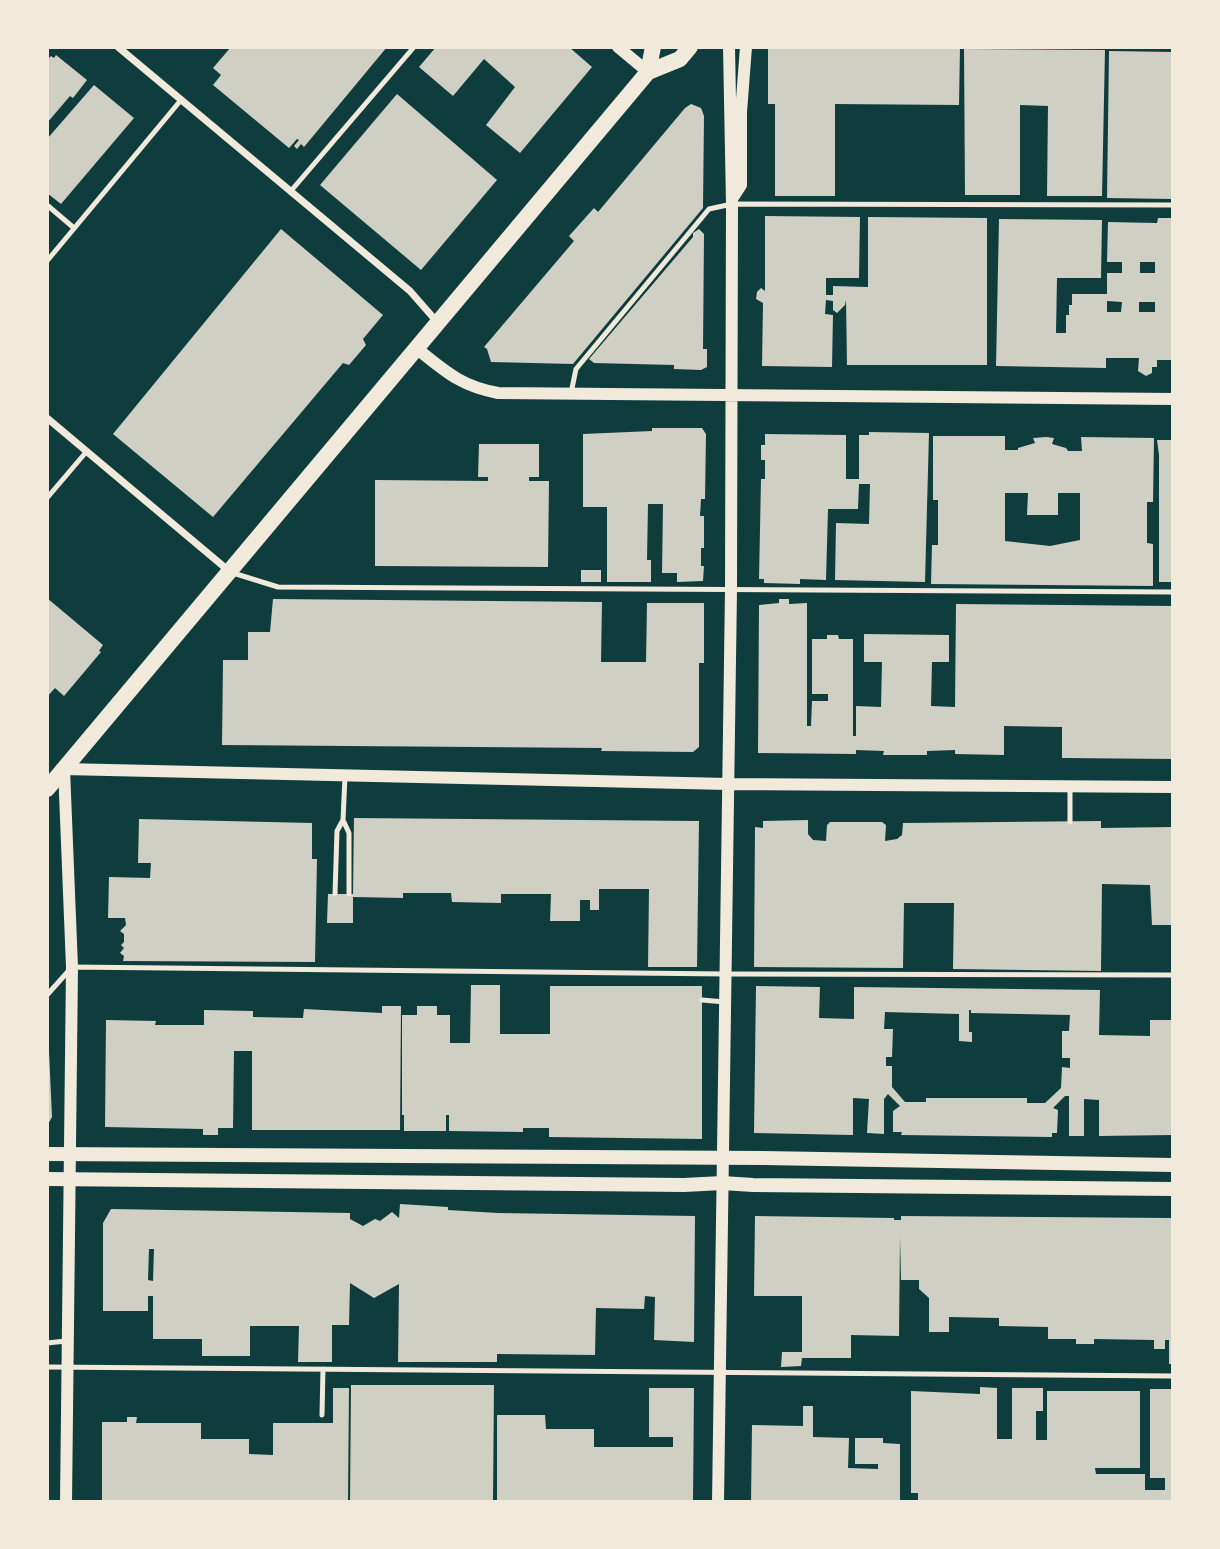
<!DOCTYPE html>
<style>
body{margin:0}
#map{position:relative;width:1220px;height:1549px;overflow:hidden;background:#0f3d3e;font-family:"Alegreya Sans",sans-serif}
canvas{display:block}
.frame{position:absolute;inset:0;border:49px solid #f1e9da;pointer-events:none}
</style>
<div id="map">
<canvas width="1220" height="1549"></canvas>
<div class="frame"></div>
</div>
<script>
const g = document.querySelector('canvas').getContext('2d');
g.lineJoin = 'round';
function paint(path, color) {
  g.fillStyle = color;
  g.fill(path, 'evenodd');
}
function stroke(path, color, width, dash) {
  g.strokeStyle = color;
  g.lineWidth = width;
  g.lineCap = dash ? 'butt' : 'round';
  g.setLineDash(dash || []);
  g.stroke(path);
}
const building = new Path2D(`
 M231,47H387L304,147L301,144L297,149L294,146L299,140L297,139L289,148L213,85L221,75L213,68Z
 M436,47H569L592,67L520,153L486,125L515,87L484,59L453,96L419,67Z
 M768,47H960L959,105L835,104V196H775V104H768Z
 M964,49L1105,50L1102,196H1047L1048,106L1020,105V195H965Z
 M1109,51L1173,52V199L1107,198Z
 M56,55L87,80L73,98L70,96L47,123V60L51,56L54,58Z
 M94,85L134,118L61,204L47,193V139Z
 M397,94L497,180L421,270L320,185Z
 M691,104L701,108L704,116L703,208L573,364L491,362L487,349L484,347L574,241L569,236L594,208L598,212L685,108Z
 M765,216L860,217L859,278H826V295H833V286L868,287V217L987,218V365H847L846,300L845,305L837,313L833,310V301L826,300L825,314L833,315L832,367L762,366L763,303L756,299L757,292L761,288L765,291Z
 M1158,218H1173V360H1157V367H1152V373L1146,376L1138,371L1139,358H1106V368L996,366L999,219L1102,220L1101,278H1057L1056,333H1066V315H1069V305H1072V294H1107V273H1122V262H1107L1108,222L1157,223ZM1140,262H1155V273H1140ZM1107,301L1122,302L1121,312H1107ZM1139,302H1155V312H1139Z
 M281,229L383,315L363,339L366,345L349,365L343,363L213,517L113,434Z
 M699,229L704,234L703,349H707V367L701,370L674,369V365L594,363L589,359L693,237V233Z
 M652,428H702L706,434L705,499H701L700,516H704V548H701V566H704L703,581L677,582V573H662L663,504H648L647,560H651V582H607V507H583V434L652,431Z
 M869,432L929,433L925,582L835,580L836,523L869,524L870,484H859L858,509H828L826,580L800,579V584L764,583V579H759L761,479H765V460H761V445H765V434L846,435V479H859V435H869Z
 M933,436H1005V450H1018V448L1035,443L1033,438L1046,437L1054,438L1052,444L1066,448L1068,451H1082L1081,437L1154,438L1153,502H1147V543L1153,544V586L931,584L932,545H938V500H933ZM1005,493H1028L1027,515H1058V493H1080V540L1050,546L1005,541Z
 M1157,440H1173V582H1159V455Z
 M479,444H539V477H529V481H549L548,567L375,566V480L488,481V477H478Z
 M581,570H601V582H581Z
 M47,598L103,645L99,651L101,652L64,696L55,688L47,697Z
 M273,599L602,602L601,662H646L647,603H704V663H699V747L693,752L601,751L602,748L222,745L223,660H248V632H270Z
 M779,599H789V604L807,603V726H811L812,701H828V694H812V639H827V635H838L839,639H853V736H856V706L881,707L882,662H864V634L949,635V662H932L931,706L955,707L956,604L1173,606V759L1062,758V727L1004,726V755L955,754V750L927,751V755H883L884,751L856,750V754L758,753L759,605L779,603Z
 M354,818L699,821L697,967H648L649,889H599V910H590V900H580V921H550L551,894H501V903L452,902L451,893H403V898L353,897V923H327L328,894H353Z
 M139,819L312,823V859H317L315,962L123,961L124,956L120,953L124,948L121,945L124,942V934L120,931L126,925L125,918H108L109,877L150,878L151,863H138Z
 M808,820V834L813,840L826,841L827,825L830,822H882L886,825L885,841L897,839L902,835L903,823L1101,821V828L1173,827V925H1152L1150,885L1102,884L1101,971L953,969L954,903H904L903,968L754,967L755,827L763,828V821Z
 M471,985H500V1034H550V986H702V1139L549,1137V1128H523V1132L449,1131V1115H446V1131H404V1115H402V1015H417V1006H437V1015H450V1043H470Z
 M756,986L820,987L819,1018L854,1019V987L1100,990L1099,1035L1150,1036V1020H1173V1135L1099,1136V1100L1084,1099V1136H1069V1096H1065L1053,1108L1058,1110L1057,1133H1052V1137L901,1135L902,1132H893V1111L900,1106L888,1094L884,1099V1134L867,1133L869,1099L853,1098V1135L754,1133ZM959,1010V1041L972,1042V1032H969V1010H971V1013L1070,1015L1069,1031H1062V1058H1070V1068L1062,1067L1061,1088L1045,1103H1027V1098H926V1102H905L892,1087V1066H886V1057H892L893,1029H884L885,1012L959,1014Z
 M382,1006H401L400,1130H252V1051H234L233,1128H218V1135H203V1129L105,1127L106,1020L156,1021L155,1025H204V1010L253,1011V1017L303,1018L304,1009L382,1013Z
 M47,1051H49L52,1117L47,1126Z
 M400,1204L448,1207V1210L498,1213L695,1216L694,1342L654,1340L655,1297L645,1296L644,1309L596,1308L595,1355L497,1354V1362H398L399,1284L374,1298L350,1283L349,1325H332V1362H298L299,1326H250V1356H202V1339H153V1296H148V1311H103V1223L111,1209L350,1213V1219L363,1226L375,1219L380,1221L392,1212L399,1218ZM149,1249H154L153,1281L148,1280Z
 M755,1216L894,1218V1220H901V1216L1173,1218V1364H1169V1340H1165V1349H1154V1340L1094,1339V1344H1076V1339H1048V1327L999,1326V1318L949,1317V1332H929V1298L919,1289V1280H901L900,1236L899,1336L851,1335V1358H802L801,1366L781,1367L782,1352H802V1296H754Z
 M351,1385H494L493,1502H350Z
 M980,1387L997,1388V1439H1012V1388H1043V1411H1036V1440H1047V1391H1140V1468H1095L1096,1474H1145V1490H1165V1478H1150V1389H1173V1502H918V1493H911V1391L980,1394Z
 M333,1388H349L348,1502H102V1422H127V1417H137L136,1423H201V1439H249V1454L273,1455V1423H333Z
 M649,1388H694L693,1502H497V1415H545L546,1429H594V1447H673V1437H649Z
 M803,1406H813V1437L849,1438L848,1468L878,1469V1464H855V1438H883V1443L900,1444V1502H751L752,1425L803,1426Z`);
const service = new Path2D(`
 M290,192L414,47
 M47,205L74,228
 M47,261L181,100
 M571,393L576,369L709,209L732,204L1173,205
 M47,498L87,451
 M233,573L278,587L1173,592
 M1070,786V822
 M343,820L345,776
 M335,894L337,831L343,820L349,833V894
 M47,995L72,967L725,974L1173,975
 M702,1000L725,1002
 M47,1343L66,1341
 M47,1367L1173,1376
 M322,1415L323,1369`);
const minor = new Path2D(`
 M118,47L410,291L438,323
 M47,418L229,571`);
const tertiary = new Path2D(`
 M618,47L648,72
 M732,199L741,185V112L746,47
 M416,348C445,371 460,386 498,393L1173,399
 M66,1502L72,967L64,769L728,784L1173,787
 M718,1502L731,590L732,204L729,47`);
const secondary = new Path2D(`
 M47,1154L763,1158L1173,1165
 M47,1179L684,1185L722,1183L753,1185L1173,1189`);
const primary = new Path2D(`
 M648,72L680,59L690,47
 M47,789L648,72L653,47`);
paint(building, '#cfcfc3');
stroke(service, '#f1e9da', 5);
stroke(minor, '#f1e9da', 7);
stroke(tertiary, '#f1e9da', 12);
stroke(secondary, '#f1e9da', 14);
stroke(primary, '#f1e9da', 16);
</script>
